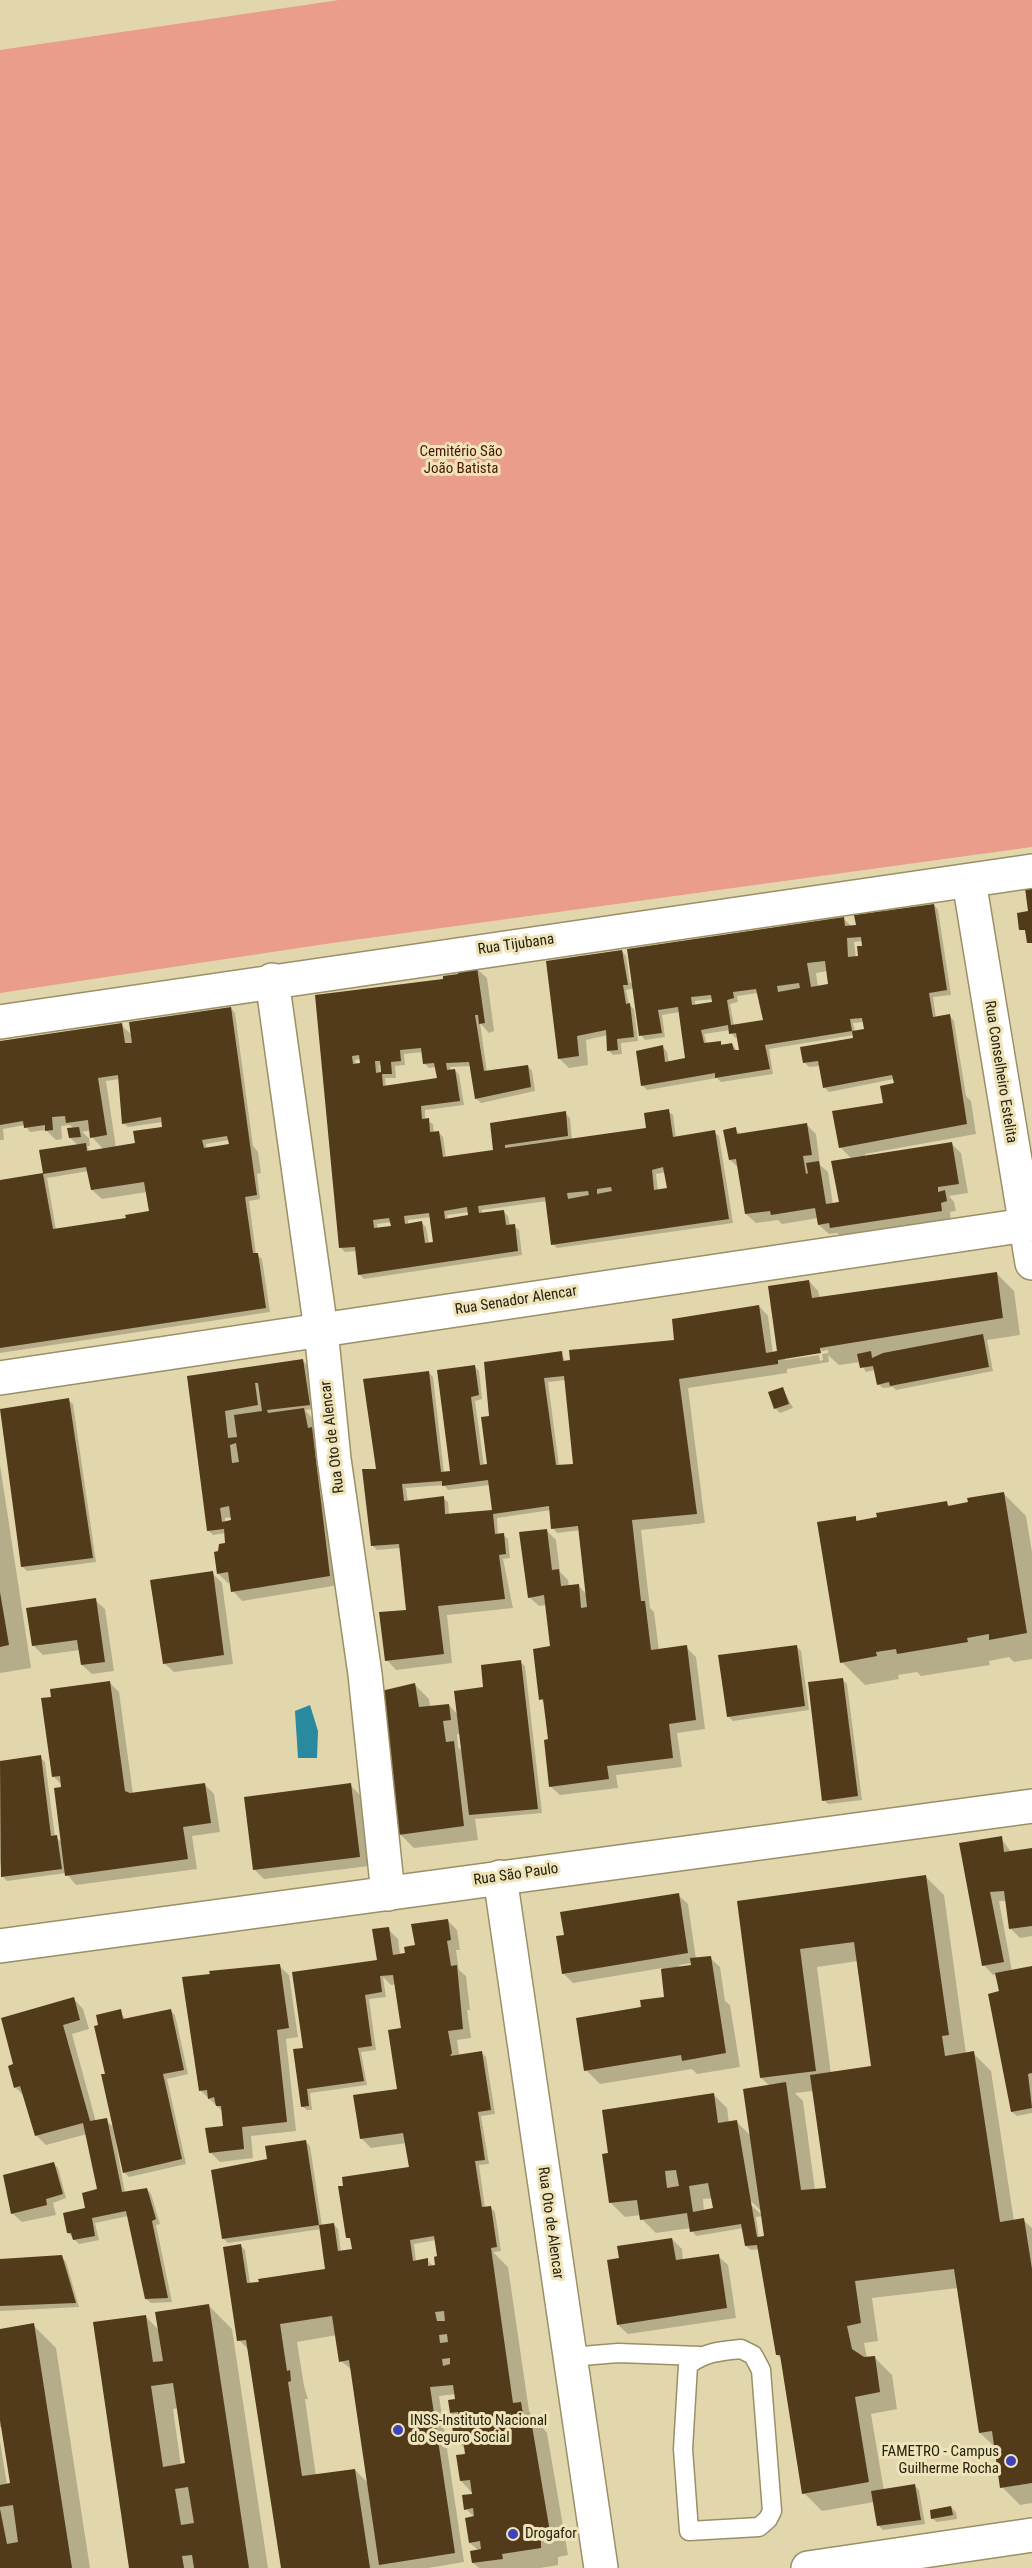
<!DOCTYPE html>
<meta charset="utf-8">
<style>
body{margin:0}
canvas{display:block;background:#e2d7ac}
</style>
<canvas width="1032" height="2568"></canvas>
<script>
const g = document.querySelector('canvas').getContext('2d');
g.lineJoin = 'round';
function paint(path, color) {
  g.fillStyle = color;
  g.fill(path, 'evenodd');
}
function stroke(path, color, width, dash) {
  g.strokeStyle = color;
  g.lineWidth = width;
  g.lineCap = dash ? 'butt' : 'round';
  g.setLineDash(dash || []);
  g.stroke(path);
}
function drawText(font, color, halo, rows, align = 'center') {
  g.font = font + ' "Roboto Condensed",sans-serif';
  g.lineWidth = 6;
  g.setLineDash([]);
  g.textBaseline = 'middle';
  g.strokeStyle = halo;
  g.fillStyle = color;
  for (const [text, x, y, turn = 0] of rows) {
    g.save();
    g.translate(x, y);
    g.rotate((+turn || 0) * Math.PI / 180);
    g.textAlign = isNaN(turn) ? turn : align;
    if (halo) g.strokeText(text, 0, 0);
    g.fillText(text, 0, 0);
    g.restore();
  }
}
const green = new Path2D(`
 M339,0H1032V847L332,943L0,993V50Z`);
const water = new Path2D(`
 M310,1705L318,1731L317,1758H298L295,1711Z`);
const shadow = new Path2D(`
 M934,905L938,910L951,995L933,997L936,1018L950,1016L954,1021L966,1096L971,1101L976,1134L865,1154V1157L951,1143L961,1153L968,1193L949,1196L954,1202L956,1211L950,1212L951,1220L841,1236L837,1233L829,1234L819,1225L818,1218L782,1224L778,1220L756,1223L746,1214L739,1168L730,1160L735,1129L741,1135L806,1124L816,1134L820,1165L828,1172L833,1205L841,1204L852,1159L840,1147L886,1104L896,1085L894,1079L829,1092L825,1088L821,1066L809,1067L805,1063L855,1040L854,1035L769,1049L773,1074L721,1082L717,1078L647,1090L642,1085L663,1047L667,1052L669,1063L687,1060L680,1012L662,1015L665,1037L645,1040L641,1035L634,988L626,990L629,1005L634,1009L638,1041L621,1043L622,1054L613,1055L609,1051L608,1035L586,1040L588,1065L569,1068L559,1058L622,951L626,956L630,983L633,982L843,918L852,927ZM863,941L860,957L856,958L854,942ZM828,971L830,985L818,987L816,973ZM758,993L764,1021L734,1026L730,1004L738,1002L737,996ZM713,999L714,1003L695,1006V1001ZM864,1022L866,1030L855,1032L853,1023ZM730,1030L735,1038L738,1037L741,1051H737L732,1044H707L704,1034Z
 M477,969L487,978L494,1031L489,1033L480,1023L487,1072L528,1066L532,1071L535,1091L481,1103L476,1098L471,1066L450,1067L451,1071L455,1070L459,1075L464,1105L425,1110V1120L433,1124L434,1133L438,1132L443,1137L446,1158L495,1151L491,1124L565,1113L570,1118L572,1140L648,1129L668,1111L673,1115L676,1138L714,1132L719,1136L733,1223L557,1248L553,1244L547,1201L482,1210V1214L504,1212L508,1216L510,1226H514L519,1230L522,1255L364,1279L359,1274L357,1251L345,1252L340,1247L316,996L445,981ZM423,1052L424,1063L429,1068L436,1067L438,1079L386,1087L385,1078H396L395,1066L405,1065L404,1054ZM361,1059L362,1065H356L355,1060ZM379,1065H382L383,1073L380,1074ZM666,1172L668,1189L658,1191L656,1174ZM469,1212L470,1216L448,1220L447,1215ZM431,1217L435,1243L429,1244L426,1227L422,1223L408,1225V1220ZM392,1222L393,1227L378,1229L377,1224Z
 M231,1008L235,1013L253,1146L258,1152L261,1173L257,1174L260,1199L249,1201L256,1254L262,1259L270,1312L0,1353V1181L44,1174L78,1145L70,1138L74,1129L70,1125L61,1126L62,1139L56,1140L46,1130L30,1132L25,1125L3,1129L4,1140H0V1043L121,1025L133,1036ZM120,1079L123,1123L128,1127L163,1122L164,1128L137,1144L116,1148L106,1081ZM91,1130L92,1137L104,1150L90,1152L87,1146H90L89,1138L82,1132ZM229,1140L230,1145L207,1149L206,1144ZM89,1171L92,1190L102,1199L147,1192L151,1213L127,1220L56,1230L47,1178Z
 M996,1273L1014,1291L1020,1335L987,1340L993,1371L896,1390L893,1387L883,1388L878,1384L875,1370L866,1372L860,1362L839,1365L828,1355L829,1362L787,1369V1373L688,1388L705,1523L641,1530L650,1608L654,1612L659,1651L686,1647L696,1657L705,1729L677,1733L682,1767L616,1775L618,1788L560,1795L550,1786V1740L545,1704L541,1699L552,1648L547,1605L539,1606L529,1597L546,1530L556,1540L560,1572L568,1580L569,1586L578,1585L587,1595L581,1530L557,1533L553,1528L551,1510L497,1518L498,1535H503L508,1539L510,1558L503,1559L513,1608L447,1615L452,1663L396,1670L387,1660L408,1611L401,1548L377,1550L372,1545L378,1471L429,1373L433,1377L444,1473L451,1472L475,1367L479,1371L482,1399L475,1401L484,1466H488L491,1417L561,1353L566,1362L676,1342L759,1306L768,1316L773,1354L779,1353L809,1281L818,1291L820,1299ZM818,1344L822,1351L828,1350V1353L822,1354L823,1360L820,1361L819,1355L785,1360V1357ZM566,1380L575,1466H559L548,1382ZM444,1485L448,1490L490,1485L493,1511L449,1515L448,1502L443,1498L408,1502L406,1488Z
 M303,1361L307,1365L313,1409L305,1410L313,1419L339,1585L242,1601L233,1591L231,1582L228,1583L218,1573L227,1544L226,1533L213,1535L209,1531L189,1378ZM232,1517V1522L225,1523V1518Z
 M783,1389L793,1408L780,1413L775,1408Z
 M68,1400L73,1404L96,1562L27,1571L22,1566Z
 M0,1465L31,1668L0,1673Z
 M1003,1493L1026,1516L1032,1552V1659L1014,1662L1009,1657L989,1661L990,1665L921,1676L917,1672L898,1675L899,1679L865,1685L842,1662L855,1518L859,1522L946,1503L951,1507L970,1504Z
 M212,1573L222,1583L233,1664L174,1672L164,1663Z
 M95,1600L105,1609L114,1671L92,1674L82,1665L80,1650L43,1655L33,1645Z
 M796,1646L801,1651L809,1710L733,1721L728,1716Z
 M520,1662L525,1666L542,1813L475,1819L478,1840L414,1848L400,1834L415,1685L429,1699L430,1707L449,1705L458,1715L484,1689ZM457,1734H460L463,1752L458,1747Z
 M842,1679L847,1684L862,1800L828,1804L824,1800Z
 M109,1682L119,1692L133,1794L205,1785L214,1794L220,1832L192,1836L197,1869L76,1885L66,1873L7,1881L2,1876L0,1861V1763L40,1757L45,1762L55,1837L62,1842L63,1786L54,1777Z
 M350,1785L360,1795L369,1866L264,1879L254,1869Z
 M1001,1838L1011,1852L1032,1849V1936L1020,1938L1010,1928L1006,1901H999L1012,1971L1032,1967V2113L1017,2116L1012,2112L997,1974L993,1975L984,1965L960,1844Z
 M926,1877L944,1895L966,2054L973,2053L991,2071L1014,2221L1023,2220L1032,2228V2503L1020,2505L1002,2487L996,2448L980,2433L958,2288L872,2298L878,2341L864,2343L867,2358L874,2357L892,2375L897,2409L871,2414L884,2491L915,2486L919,2490L925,2524L883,2530L878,2525L874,2502L822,2511L804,2493L783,2360L777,2355L760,2249L751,2250L746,2246L744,2228L696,2236L691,2228L656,2233L642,2219L641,2215L625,2217L611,2203L610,2154L713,2094L727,2108L729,2123L737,2122L751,2136L770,2086L761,2078L738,1903ZM858,1961L872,2068L831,2074L817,1967ZM813,2091L828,2189L815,2190L803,2101L795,2093ZM713,2198L716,2209L704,2211L703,2199ZM749,2199L767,2217L766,2238H759L756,2217L763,2216L749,2203Z
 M678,1895L688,1904L696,1959L710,1958L720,1967L725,2001L730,2005L740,2067L697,2074L692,2069L600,2084L586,2070L643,2008L666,1998L662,1968L573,1983L563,1973L566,1936ZM692,1963L693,1966L680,1968L679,1965Z
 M448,1921L457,1930L460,1950H456L459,1970L466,1976L470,2010H467L471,2038L457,2040L459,2055L481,2052L486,2057L495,2114L481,2116L489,2164L479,2165L485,2208L490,2207L495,2212L501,2251L493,2252L508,2267L529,2411L547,2433L568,2555L558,2557V2565L540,2568H479L473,2563L479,2551L470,2543L475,2518L466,2509L474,2495L461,2481L467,2455L466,2450L455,2439L462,2426L451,2413L457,2400L456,2394L439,2396L464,2562L428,2568H283L250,2351L239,2340L241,2246L245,2250L250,2283L325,2270L328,2274L321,2229L228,2243L223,2238L268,2161L306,2142L310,2146L322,2226L333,2224L338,2229L341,2252L353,2250L352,2241L348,2237L411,2168L407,2143L371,2148L361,2138L399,2093L403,2029L396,1984L391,1985L383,1977L386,1997L369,1999L376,2050L361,2052L367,2085L310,2093L312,2110H307L302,2106L304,2049L377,1962L388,1929L398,1939L400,1955L417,1947ZM436,2240L440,2258L434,2267L427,2260L416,2261L414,2244ZM337,2335L341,2361L352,2370L369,2484L355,2470L316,2476L305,2399H308L304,2386L297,2342Z
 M279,1966L289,1975L298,2037L286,2039L296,2131L251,2136L253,2158L220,2162L210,2152L225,2127L223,2112L201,2091Z
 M74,1999L83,2009L89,2029L72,2034L96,2122L106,2120L113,2127L125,2193L147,2189L151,2194L160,2224L156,2225L172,2302L151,2303L146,2299L128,2216L95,2223L99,2240L79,2244L68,2233L99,2190L87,2134L46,2145L36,2135L25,2097L15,2087V2065Z
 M170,2010L175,2015L188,2074L167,2079L186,2164L129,2177L124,2172L107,2075L120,2011L126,2020Z
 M53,2163L58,2168L66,2198L53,2203L56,2215L22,2222L12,2213Z
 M672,2239L682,2249L683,2261L718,2256L728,2265L736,2318L628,2334L618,2325Z
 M62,2257L66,2262L79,2307L0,2311V2261Z
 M209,2306L232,2329L268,2568H131L146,2317L159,2330ZM178,2408L187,2465L181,2466L173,2409Z
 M33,2325L56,2348L90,2568H0V2441L7,2485H11L3,2427H0V2330Z
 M951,2507L956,2512L957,2519L937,2522L932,2518Z`);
const building = new Path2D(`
 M1032,887V943H1027L1025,930H1019L1017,913L1028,911L1025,888Z
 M934,904L947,990L929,993L933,1017L950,1014L967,1124L839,1148L832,1111L883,1103L880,1086L894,1083L892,1075L823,1088L818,1061L803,1063L800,1047L853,1038L852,1031L864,1029L862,1018L850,1019L852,1031L765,1045L770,1069L715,1078V1073L641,1086L636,1051L663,1045L665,1062L685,1058L678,1007L658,1010L662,1033L639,1036L627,949L844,917L845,926L856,925L854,915ZM861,937L862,946H857L858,956L848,957L847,938ZM825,961L828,984L811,987L807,963ZM799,983L800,988L778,992L777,986ZM756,989L763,1020L731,1025L727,1000L734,998L733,992ZM711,995L712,1002L692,1005L691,997ZM728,1025L729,1034L736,1033L739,1050H734L732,1043L721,1045V1041L704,1043L701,1030Z
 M622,950L628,985H623L626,1004L630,1003L634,1037L617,1039L618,1050L607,1051L606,1030L577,1036L579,1056L558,1059L546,961Z
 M477,967L485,1023L479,1024L478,1015H475L484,1071L528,1065L531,1087L475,1099L469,1062L446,1063L447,1070L455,1069L460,1101L421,1106L422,1119L429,1118L430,1132L439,1131L443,1157L493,1150L490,1123L566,1111L568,1136L505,1145V1148L646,1128L644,1113L669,1109L673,1137L715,1130L729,1219L551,1245L545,1197L478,1206L479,1213L504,1210L506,1225L515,1224L518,1251L358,1275L355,1247L339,1248L315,995L443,979V976L458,974L457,970ZM421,1048L423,1064L434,1063L437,1078L383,1086L382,1074H392L391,1062L401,1061L400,1050ZM359,1055L360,1063L353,1064L352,1056ZM375,1061H380L381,1072L376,1073ZM663,1167L667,1188L654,1190L652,1170ZM611,1187L612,1191L597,1194V1189ZM588,1191L589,1195L568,1199L567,1193ZM467,1207L468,1215L445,1219L444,1211ZM429,1213L433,1242L425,1243L422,1221L405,1224L404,1216ZM389,1218L391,1226L374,1228L373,1220Z
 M231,1007L257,1195L245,1197L253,1253H258L266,1308L0,1348V1180L43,1173L39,1150L86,1143L87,1151L135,1143L133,1131L162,1127L161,1117L122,1124L118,1075L98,1078L107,1135L90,1138L88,1120L66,1123L65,1116L52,1117L53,1130L45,1131V1125L24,1128L23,1121L0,1125V1041L122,1023L125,1043H132L129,1022ZM227,1136L229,1144L204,1148L202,1140ZM86,1167L91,1190L144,1182L149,1211L125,1215L126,1218L53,1229L43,1174Z
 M807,1123L812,1155L803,1156L806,1174L808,1173L806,1163L819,1161L826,1204L839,1202L831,1161L952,1142L959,1184L938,1187V1192L945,1190L947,1201L941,1203L942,1211L830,1228L829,1223L818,1225L815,1208L771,1215L770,1211L745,1214L736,1159L729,1160L723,1130L736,1127L737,1134Z
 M79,1127L81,1137L69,1138L67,1128Z
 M997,1272L1003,1318L820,1348L821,1353L778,1360V1364L679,1379L697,1514L632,1520L641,1601H645L651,1650L687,1645L696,1720L669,1724L673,1758L607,1766L609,1779L549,1787L544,1740L548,1739L543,1699L539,1700L533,1649L550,1646L544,1595L528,1598L519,1532L547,1529L552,1570L559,1569L561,1586L579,1584L581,1608L587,1607L578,1526L551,1529L549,1506L493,1514L495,1534L504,1533L506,1554L499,1555L505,1599L438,1606L444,1654L385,1661L379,1612L406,1610L399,1544L371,1546L362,1469H376L363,1379L429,1371L441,1472L450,1471L437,1370L475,1365L479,1395L471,1397L480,1465L487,1464L481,1417L489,1416L484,1362L562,1351L563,1361L570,1360L569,1350L674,1340L672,1319L759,1305L766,1353L777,1351L768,1286L809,1280L812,1298ZM564,1376L573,1464L556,1465L544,1378ZM488,1480L492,1510L445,1514L444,1496L404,1501L402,1484L442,1481V1486Z
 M983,1334L989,1367L890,1386L889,1382L877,1385L873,1366L860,1368L857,1354L871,1351L872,1358L883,1353Z
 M303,1359L310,1405L267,1410L268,1413L304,1408L308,1428L312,1427L330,1576L231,1592L228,1572L217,1574L214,1552L218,1551L219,1544L225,1543L224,1529L207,1531L187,1376ZM255,1383H258L262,1411L234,1415L237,1437L228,1438L225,1411L258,1405ZM236,1443L239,1462L232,1463L230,1445ZM229,1506L231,1520L222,1522L220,1508Z
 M783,1387L789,1404L774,1409L768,1392Z
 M69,1398L93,1558L21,1567L0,1409Z
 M1004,1492L1027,1633L989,1640V1634L967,1638L968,1642L897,1654L896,1649L876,1652L877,1656L840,1663L817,1522L856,1516V1521L877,1517L876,1513L947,1501L948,1506L968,1502L967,1498Z
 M213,1571L224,1655L163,1664L150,1580Z
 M0,1592L9,1645L0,1647Z
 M96,1598L105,1662L81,1665L77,1640L32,1646L26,1608Z
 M797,1645L805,1706L727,1717L718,1655Z
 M521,1660L538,1809L469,1815L454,1691L483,1687L481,1665Z
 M843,1678L858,1796L822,1801L808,1682Z
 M110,1681L125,1791L130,1793L205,1783L211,1823L183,1827L188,1859L65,1876L54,1788L61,1787L60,1776L52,1777L41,1698L51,1697L50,1689Z
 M415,1683L419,1707L449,1704L451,1720L443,1721L446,1742L454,1741L464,1826L398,1835L381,1691Z
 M41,1755L51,1836L57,1835L62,1869L1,1877L0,1761Z
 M351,1783L360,1857L253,1870L244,1797Z
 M1002,1836L1004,1852L1032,1848V1926L1009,1929L1004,1891L990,1892L1004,1962L982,1966L959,1843Z
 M926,1875L949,2035L942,2036L945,2056L974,2051L1000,2222L1024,2218L1032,2269V2483L1000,2488L992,2431L979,2433L954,2269L855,2281L861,2323L847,2326L852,2349L864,2357L875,2356L880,2392L855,2397L869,2482L802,2494L780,2355H776L757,2245L745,2246L741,2224L690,2232L687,2213L640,2220L637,2200L609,2203L602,2154L608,2153L602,2110L714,2093L718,2123L737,2120L757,2237L764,2236L743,2089L786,2082L801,2190L826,2188L810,2075L871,2066L854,1942L800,1949L816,2071L760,2078L737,1901ZM676,2170L679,2186L667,2188L665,2171ZM708,2183L713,2208L693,2212L689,2186Z
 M679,1893L688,1953L562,1974L556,1936L564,1935L560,1912Z
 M448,1919L451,1940L447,1941L451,1966L457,1965L463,2029L448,2031L452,2053L450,2056L482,2051L491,2110L478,2112L485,2160L475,2161L482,2207L491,2206L497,2247L491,2248L513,2403L521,2402L523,2414H530L551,2538L541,2539V2548L502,2554L503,2559L472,2563L470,2551L481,2549L480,2541L469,2543L465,2518L474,2516L473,2508L464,2510L462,2495L472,2494L470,2480L460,2481L456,2455L465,2454L463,2438L454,2439L452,2426L460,2425L458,2412L450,2413L448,2400L455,2399L453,2385L430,2387L455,2553L379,2565L349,2360L339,2362L332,2316L280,2324L287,2371L290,2370L291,2381L288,2382L302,2476L355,2469L370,2568H281L246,2340L237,2341L223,2247L241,2244L247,2283L259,2282L258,2279L325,2269L319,2225L334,2223L338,2251L352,2249L350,2238H346L338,2186H343L342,2177L409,2167L403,2133L360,2139L353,2095L397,2089L388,2030L401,2028L393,1975L380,1976L382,1992L365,1995L372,2046L358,2048L364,2081L307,2089L309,2106L301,2107L293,2049L303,2048L292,1972L377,1960L372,1929L389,1927L393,1955L405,1953L404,1947L415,1945L411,1924ZM434,2236L437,2256L434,2257L435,2265L428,2266V2258L413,2261L410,2240ZM444,2311L445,2321H437L435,2312ZM447,2334L448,2342L440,2343L439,2335ZM450,2358V2364L443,2366L442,2359Z
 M711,1956L726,2053L682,2061L681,2055L584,2071L576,2018L641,2007L640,2000L664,1997L661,1969L691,1965L690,1958Z
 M280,1964L289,2028L277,2030L287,2122L242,2127L244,2149L209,2153L205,2128L223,2126L221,2106H216L214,2097L208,2099L207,2090L199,2091L182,1977L210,1974L209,1971Z
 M1032,1966V2073L1028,2074L1032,2108L1011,2112L988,1994L999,1991L995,1973Z
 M74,1997L80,2020L63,2025L90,2121L107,2118L122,2192L147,2188L156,2219L152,2221L168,2298L145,2299L126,2211L92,2218L95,2236L73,2240L71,2233H67L63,2213L85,2208L82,2193L97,2189L83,2123L35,2136L20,2086L14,2088L8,2066L13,2064L1,2018Z
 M121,2009L123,2019L171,2009L184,2070L163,2074L182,2159L123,2173L101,2074H105L94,2026L98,2025L96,2015Z
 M306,2140L319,2225L222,2239L211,2170L267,2159L265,2146Z
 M54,2162L63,2194L46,2199L47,2205L11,2214L3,2175Z
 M672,2238L676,2260L719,2254L727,2308L617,2325L607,2260L619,2258L617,2246Z
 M62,2255L76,2303L0,2306V2259Z
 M209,2304L249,2568H194L192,2555L182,2556L184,2568H129L93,2322L146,2315L153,2362L163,2361L155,2312ZM173,2383L185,2463L163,2467L151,2386ZM188,2487L194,2523L181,2525L175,2489Z
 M34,2323L72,2568H0V2509L7,2544L18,2542L13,2505L0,2507V2485L10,2483L0,2420V2329Z
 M915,2484L921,2520L877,2526L871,2491Z
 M951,2506L953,2515L931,2519L930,2510Z`);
const lane = new Path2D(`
 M741,2349L753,2355L761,2370L772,2511L768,2519L759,2527L689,2531L683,2449L688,2365C705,2352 720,2351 741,2349Z
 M570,2357L618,2353L700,2356`);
const street = new Path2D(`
 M969,881L1032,1263
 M272,980L321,1330L334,1459L365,1674L388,1894
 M0,1022L1032,871
 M0,1378L1032,1224
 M500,1877L601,2568
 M808,2568L1032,2535`);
const secondary = new Path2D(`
 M0,1946L1032,1806`);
const markers = [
 [398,2430,6,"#3f43b7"],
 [1011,2461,6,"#3f43b7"],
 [513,2534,6,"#3f43b7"]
];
const parkNames = [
 ["Cemitério São",461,452],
 ["João Batista",461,469]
];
const streetNames = [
 ["Rua Tijubana",516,945,-8],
 ["Rua Conselheiro Estelita",1000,1072,81],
 ["Rua Senador Alencar",516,1301,-9],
 ["Rua Oto de Alencar",333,1437,-97],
 ["Rua São Paulo",516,1875,-8],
 ["Rua Oto de Alencar",550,2223,82]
];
const poiNames = [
 ["INSS-Instituto Nacional",410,2421],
 ["do Seguro Social",410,2438],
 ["FAMETRO - Campus",999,2452,"right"],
 ["Guilherme Rocha",999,2469,"right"],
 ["Drogafor",525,2534]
];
paint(green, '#e99d8a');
paint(water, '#29899e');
paint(shadow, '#0003');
paint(building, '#523b1a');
stroke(lane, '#9a8f67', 21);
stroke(street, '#9a8f67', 36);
stroke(secondary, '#9a8f67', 36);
stroke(lane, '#fff', 18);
stroke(street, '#fff', 33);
stroke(secondary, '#fff', 33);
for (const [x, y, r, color] of markers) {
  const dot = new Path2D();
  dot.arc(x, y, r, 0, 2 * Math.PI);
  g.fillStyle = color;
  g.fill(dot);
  stroke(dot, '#efe4b9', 2);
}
drawText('15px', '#4c1507', '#efe4b9', parkNames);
drawText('15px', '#252110', '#efe4b9', streetNames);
drawText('15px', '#252110', '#efe4b9', poiNames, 'left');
</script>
